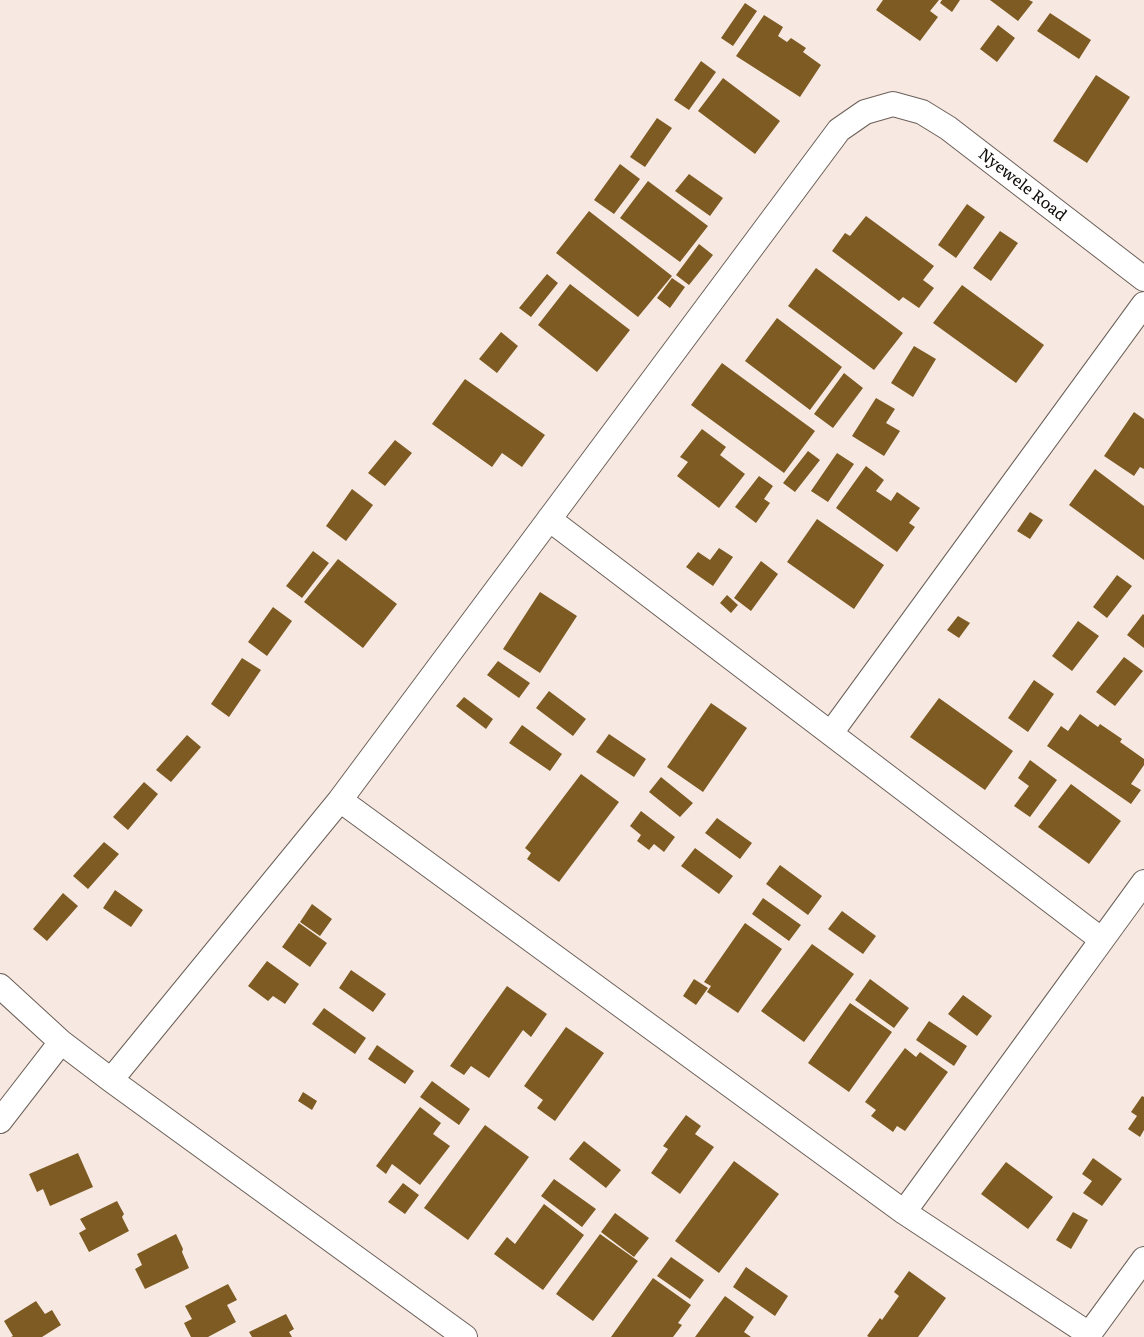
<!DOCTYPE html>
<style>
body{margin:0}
canvas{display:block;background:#f7e9e1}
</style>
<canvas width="1144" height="1337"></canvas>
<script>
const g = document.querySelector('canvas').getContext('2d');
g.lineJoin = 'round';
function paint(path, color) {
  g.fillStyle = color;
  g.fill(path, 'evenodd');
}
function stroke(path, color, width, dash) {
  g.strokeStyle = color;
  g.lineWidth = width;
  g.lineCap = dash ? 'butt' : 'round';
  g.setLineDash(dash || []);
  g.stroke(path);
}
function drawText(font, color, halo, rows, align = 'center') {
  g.font = font + ' Literata,serif';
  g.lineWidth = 6;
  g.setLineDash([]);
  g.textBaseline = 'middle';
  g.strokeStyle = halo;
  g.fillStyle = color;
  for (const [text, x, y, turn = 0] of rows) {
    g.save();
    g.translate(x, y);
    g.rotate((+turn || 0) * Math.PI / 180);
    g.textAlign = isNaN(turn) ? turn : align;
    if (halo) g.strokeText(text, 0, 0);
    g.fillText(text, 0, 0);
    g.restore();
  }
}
const building = new Path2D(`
 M883,0H939L930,11L938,17L920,41L876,10Z
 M942,0H960L952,12L940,3Z
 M990,0H1029L1033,2L1018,21Z
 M745,3L757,11L733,46L721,38Z
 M1050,13L1091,40L1079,59L1037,31Z
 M764,15L783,27L778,36L787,42L791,38L806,48L803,52L821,65L800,97L736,56Z
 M998,25L1015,38L997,62L980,49Z
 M701,61L716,72L689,110L674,100Z
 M1096,75L1130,97L1087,163L1053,141Z
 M723,78L780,121L755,154L698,111Z
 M657,118L672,128L645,167L630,157Z
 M620,164L640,179L614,214L594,200Z
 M689,174L723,198L710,216L675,191Z
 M648,181L708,226L680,262L620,218Z
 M967,204L985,217L956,258L938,245Z
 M589,211L672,276L638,317L556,253Z
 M866,216L934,266L923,280L934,288L919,308L903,297L899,301L832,251L845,233L850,236Z
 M1000,231L1018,243L991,281L973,268Z
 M699,244L713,255L689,285L676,275Z
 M816,268L903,333L874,370L788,306Z
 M547,274L558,283L531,317L519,308Z
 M672,278L685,287L670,308L657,298Z
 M570,284L630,330L597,372L538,325Z
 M962,285L1044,345L1016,383L933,323Z
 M777,318L842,367L810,410L745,361Z
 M501,332L518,346L497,373L479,359Z
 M914,346L936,359L913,397L891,383Z
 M722,363L815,431L784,473L691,405Z
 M844,373L863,388L833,428L814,414Z
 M465,379L545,435L522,467L502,453L492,467L432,424Z
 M876,398L895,409L886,423L900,431L884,456L852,436Z
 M1134,412L1144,419V469L1140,467L1134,476L1104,456Z
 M702,429L726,447L720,455L745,474L719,508L677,476L688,462L680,457Z
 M395,440L412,453L385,486L368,473Z
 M808,451L820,460L795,492L783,483Z
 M837,453L854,464L828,502L811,491Z
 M866,466L884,480L876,491L891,501L897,492L920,508L909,523L915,527L897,552L836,508Z
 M1095,469L1144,506V560L1069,505Z
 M759,476L773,486L764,499L770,503L756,523L735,507Z
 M352,489L373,505L346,541L326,526Z
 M1030,512L1043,520L1030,539L1017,531Z
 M817,519L884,565L854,609L787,562Z
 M719,548L733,557L713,586L686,567L698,552L710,560Z
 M313,551L329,563L302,598L286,586Z
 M338,559L397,604L363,648L304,602Z
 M761,561L778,574L751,611L734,598Z
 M1117,575L1132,586L1107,618L1093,607Z
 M540,592L577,616L540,673L503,649Z
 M727,595L738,605L731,613L720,603Z
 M273,607L292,621L267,656L248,642Z
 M1143,614L1144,615V648L1127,635Z
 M958,616L970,623L959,638L947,630Z
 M1078,621L1099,636L1072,671L1052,656Z
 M1124,657L1143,671L1115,706L1096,692Z
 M242,658L261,670L229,717L211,704Z
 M498,661L530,683L519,698L487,675Z
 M1034,680L1054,694L1028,732L1008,718Z
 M549,691L586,719L573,736L536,708Z
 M464,697L493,719L486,729L456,706Z
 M939,698L1013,751L985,790L910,737Z
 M711,703L747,728L703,792L667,767Z
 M1080,714L1098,727L1100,724L1122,739L1120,742L1144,759V765L1131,784L1141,790L1131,804L1047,746L1061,726L1068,731Z
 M522,725L562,754L550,771L509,743Z
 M609,734L646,759L634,777L596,752Z
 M187,735L201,747L171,782L156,770Z
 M1030,760L1057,780L1030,817L1014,806L1029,786L1018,778Z
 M581,774L619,802L559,882L527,859L531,853L525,848Z
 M661,777L693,803L680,817L649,792Z
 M144,782L158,794L128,830L113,817Z
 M1071,784L1121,821L1089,864L1038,827Z
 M641,811L675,837L664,852L654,844L649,850L637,841L641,835L630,826Z
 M717,818L752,843L740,859L705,833Z
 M104,842L119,854L88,889L73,876Z
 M695,848L733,876L719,894L681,866Z
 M780,865L822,896L808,915L766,884Z
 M115,890L143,910L131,927L103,908Z
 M63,893L78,906L47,941L33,929Z
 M763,898L801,925L789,941L752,914Z
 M312,904L332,919L320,936L300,922Z
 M842,911L876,936L863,954L828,929Z
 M299,923L327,943L310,967L282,947Z
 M745,923L782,949L738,1013L707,992L711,986L704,982Z
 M812,944L854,974L804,1042L761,1011Z
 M267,961L299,984L285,1004L273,996L268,1001L248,986Z
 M351,970L386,994L373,1012L339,988Z
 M694,979L708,988L696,1005L683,996Z
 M870,979L909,1008L894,1028L855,1000Z
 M507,986L547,1014L531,1037L523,1030L489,1078L471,1066L464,1075L450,1066Z
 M963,995L992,1016L977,1036L948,1014Z
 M850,1003L892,1032L849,1092L808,1063Z
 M324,1008L366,1038L355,1054L312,1024Z
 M929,1021L967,1046L954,1066L916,1040Z
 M566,1027L604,1053L555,1121L537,1108L543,1100L524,1086Z
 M377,1045L414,1071L405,1084L368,1059Z
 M905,1048L916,1057L920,1052L948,1072L905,1131L897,1126L893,1132L871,1116L876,1110L865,1102Z
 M432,1081L470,1109L459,1125L420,1097Z
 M303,1092L317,1101L312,1110L298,1101Z
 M1142,1096L1144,1097V1130L1140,1137L1128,1129L1137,1116L1131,1112Z
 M420,1107L441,1123L433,1134L450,1146L420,1185L392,1164L386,1174L376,1166Z
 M686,1115L701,1126L695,1134L714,1147L680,1194L651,1173L668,1149L663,1146Z
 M485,1125L529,1157L468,1240L424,1208Z
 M584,1141L621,1170L606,1188L569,1159Z
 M78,1153L93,1187L50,1206L43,1189L37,1192L29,1174Z
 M1093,1158L1122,1179L1102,1206L1083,1193L1092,1181L1082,1174Z
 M734,1161L779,1194L719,1273L675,1241Z
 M1006,1162L1053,1197L1028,1229L981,1194Z
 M554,1179L596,1209L582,1227L541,1196Z
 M403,1183L419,1195L405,1214L388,1202Z
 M117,1201L124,1214L122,1217L129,1231L89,1252L79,1233L86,1229L80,1219Z
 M544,1204L584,1235L543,1290L494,1254L507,1237L515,1244Z
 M1073,1212L1088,1220L1071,1249L1056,1240Z
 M615,1213L649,1238L634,1257L601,1232Z
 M176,1234L183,1249L182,1252L189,1268L145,1289L135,1269L142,1265L137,1254Z
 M600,1234L638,1261L593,1321L556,1294Z
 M671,1257L704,1280L690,1299L657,1276Z
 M746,1267L788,1296L775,1316L733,1287Z
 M909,1271L946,1298L918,1337H869L867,1336L880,1318L882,1320L899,1296L894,1292Z
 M653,1278L691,1305L678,1323L682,1325L673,1337H611Z
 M228,1284L237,1300L227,1305L236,1322L208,1337H191L184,1323L192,1319L185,1306Z
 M725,1296L754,1317L744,1332L751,1337H695Z
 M36,1301L45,1314L52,1310L61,1325L42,1337H11L13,1336L4,1321Z
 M286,1314L294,1329L289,1332L292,1337H252L249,1332Z`);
const minor = new Path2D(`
 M549,519L1102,940
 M831,733L1144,304
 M340,800L904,1212L1089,1334
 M0,986L61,1042L111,1080L465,1337
 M111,1080L340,800L839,130L865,112L893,104L922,112L948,128L1144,279
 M0,1121L61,1042
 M904,1212L1144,882
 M1087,1337L1144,1259`);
const streetNames = [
 ["Nyewele Road",1022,185,38]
];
paint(building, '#7d5b23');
stroke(minor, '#6b5f58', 26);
stroke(minor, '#fff', 24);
drawText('16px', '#0f0b09', '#fff', streetNames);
</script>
